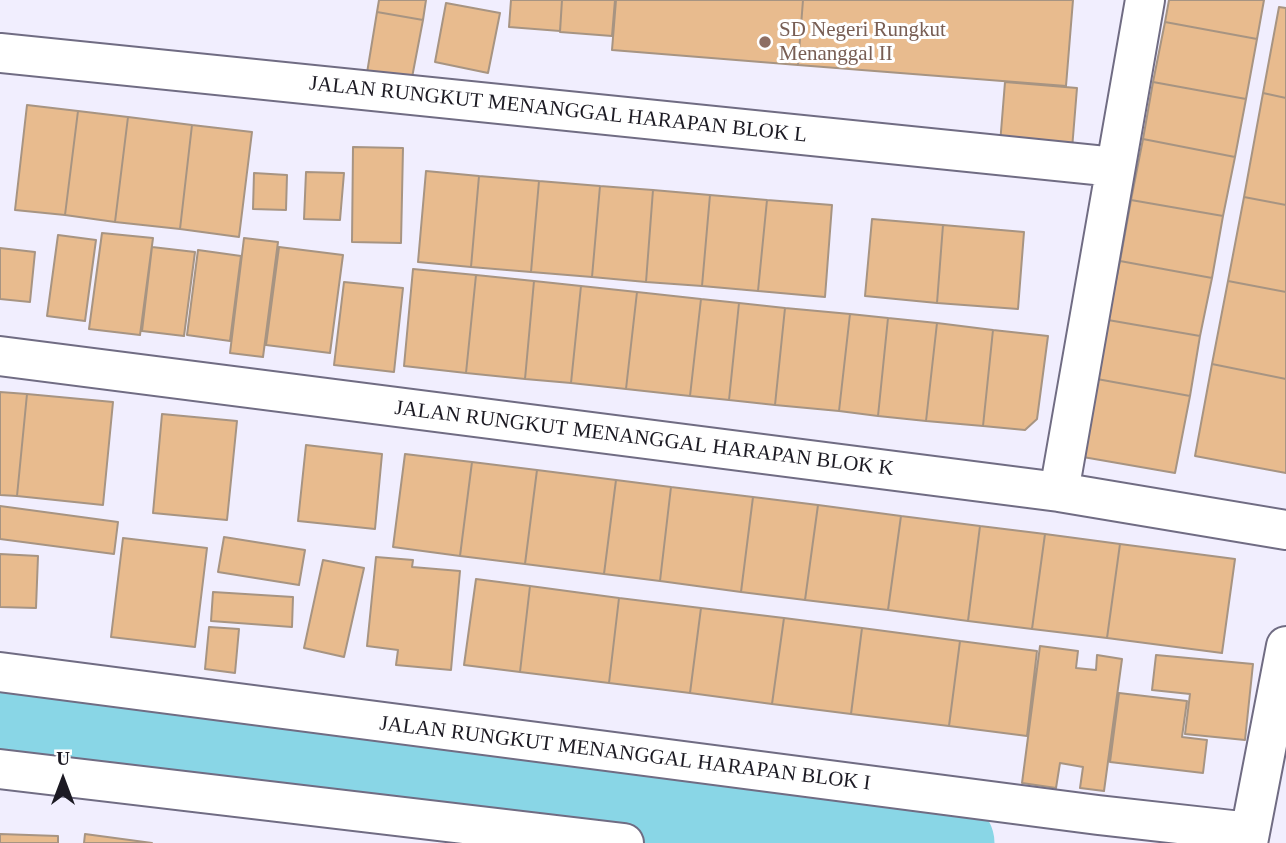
<!DOCTYPE html>
<style>
body{margin:0}
#map{position:relative;width:1286px;height:843px;overflow:hidden;background:#f1eefe;font-family:Georgia,serif}
canvas{display:block}
.north{position:absolute;left:28px;top:745px;width:70px;height:70px;-webkit-text-stroke:5px #fff;paint-order:stroke;rotate:0deg;font-size:19px;font-weight:700;line-height:28px;text-align:center;color:#1c1a23}
.north::after{content:'';display:block;margin:auto;width:24px;height:32px;background:#1c1a23;clip-path:polygon(50% 0,100% 100%,50% 72%,0 100%)}
</style>
<div id="map">
<canvas width="1286" height="843"></canvas>
<div class="north">U</div>
</div>
<script>
const g = document.querySelector('canvas').getContext('2d');
g.lineJoin = 'round';
function stroke(path, color, width, dash) {
  g.strokeStyle = color;
  g.lineWidth = width;
  g.lineCap = dash ? 'butt' : 'round';
  g.setLineDash(dash || []);
  g.stroke(path);
}
function paint(path, color) {
  g.fillStyle = color;
  g.fill(path, 'evenodd');
}
function drawText(font, color, halo, rows, align = 'center') {
  g.font = font + ' Georgia,serif';
  g.lineWidth = 6;
  g.setLineDash([]);
  g.textBaseline = 'middle';
  g.strokeStyle = halo;
  g.fillStyle = color;
  for (const [text, x, y, turn = 0] of rows) {
    g.save();
    g.translate(x, y);
    g.rotate((+turn || 0) * Math.PI / 180);
    g.textAlign = isNaN(turn) ? turn : align;
    if (halo) g.strokeText(text, 0, 0);
    g.fillText(text, 0, 0);
    g.restore();
  }
}
const river = new Path2D(`
 M0,722L950,843`);
const building = new Path2D(`
 M379,0H426L423,20L377,12Z
 M511,0H562L560,31L509,27Z
 M562,0H615L612,36L560,32Z
 M616,0H803L798,65L612,50Z
 M803,0H1073L1066,86L798,65Z
 M1169,0H1264L1257,39L1165,22Z
 M446,3L500,13L488,73L435,62Z
 M1279,7L1286,8V98L1263,93Z
 M377,12L423,20L410,88L366,79Z
 M1165,22L1257,39L1246,99L1153,82Z
 M1005,82L1077,88L1072,149L1000,144Z
 M1153,82L1246,99L1235,157L1143,139Z
 M1263,93L1286,98V205L1244,197Z
 M27,105L78,111L65,215L15,210Z
 M78,111L128,117L115,222L65,215Z
 M128,117L192,125L180,229L115,222Z
 M192,125L252,132L239,237L180,229Z
 M1143,139L1235,157L1223,216L1131,200Z
 M353,147L403,148L401,243L352,242Z
 M426,171L479,176L471,267L418,262Z
 M306,172L344,173L340,220L304,219Z
 M254,173L287,175L286,210L253,209Z
 M479,176L539,181L531,272L471,267Z
 M539,181L600,186L592,277L531,272Z
 M600,186L653,190L646,282L592,277Z
 M653,190L710,195L702,286L646,282Z
 M710,195L767,200L758,291L702,286Z
 M1244,197L1286,205V292L1228,281Z
 M767,200L832,205L825,297L758,291Z
 M1131,200L1223,216L1212,278L1120,261Z
 M872,219L943,225L937,303L865,296Z
 M943,225L1024,232L1018,309L937,303Z
 M102,233L153,238L140,335L89,329Z
 M58,235L96,240L85,321L47,316Z
 M244,238L278,242L263,357L230,353Z
 M152,247L195,252L184,336L142,331Z
 M279,247L343,255L330,353L266,345Z
 M0,248L35,252L30,302L0,299Z
 M198,250L241,256L230,341L187,335Z
 M1120,261L1212,278L1200,336L1108,320Z
 M413,269L476,275L466,373L404,366Z
 M476,275L534,281L525,379L466,373Z
 M534,281L581,286L571,383L525,379Z
 M1228,281L1286,292V379L1212,364Z
 M344,282L403,288L394,372L334,365Z
 M581,286L637,292L626,389L571,383Z
 M637,292L701,299L690,396L626,389Z
 M701,299L739,303L729,400L690,396Z
 M739,303L785,308L775,405L729,400Z
 M785,308L850,314L839,411L775,405Z
 M850,314L888,318L878,416L839,411Z
 M888,318L937,323L926,421L878,416Z
 M1108,320L1200,336L1190,396L1097,379Z
 M937,323L993,330L983,426L926,421Z
 M993,330L1048,336L1037,419L1025,430L983,426Z
 M1212,364L1286,379V473L1195,456Z
 M1097,379L1190,396L1175,473L1083,457Z
 M0,392L27,394L17,496L0,495Z
 M27,394L113,402L103,505L17,496Z
 M162,414L237,421L227,520L153,513Z
 M306,445L382,454L375,529L298,521Z
 M405,454L472,462L460,556L393,547Z
 M472,462L537,470L525,564L460,556Z
 M537,470L616,480L604,574L525,564Z
 M616,480L671,487L660,581L604,574Z
 M671,487L753,497L741,592L660,581Z
 M753,497L818,505L805,600L741,592Z
 M818,505L901,516L888,610L805,600Z
 M0,506L118,522L114,554L0,539Z
 M901,516L980,526L968,621L888,610Z
 M980,526L1045,534L1032,629L968,621Z
 M1045,534L1120,544L1107,638L1032,629Z
 M224,537L305,550L299,585L218,572Z
 M123,538L207,548L195,647L111,637Z
 M1120,544L1235,559L1222,653L1107,638Z
 M0,554L38,556L36,608L0,607Z
 M376,557L413,560L412,567L460,571L451,670L396,665L398,650L367,646Z
 M323,560L364,568L344,657L304,648Z
 M476,579L530,586L520,672L464,665Z
 M530,586L619,598L609,683L520,672Z
 M213,592L293,597L292,627L211,621Z
 M619,598L701,608L690,693L609,683Z
 M701,608L784,618L772,704L690,693Z
 M784,618L862,628L851,714L772,704Z
 M209,627L239,629L235,673L205,669Z
 M862,628L960,641L949,726L851,714Z
 M960,641L1037,651L1027,736L949,726Z
 M1040,646L1078,651L1076,668L1096,670L1097,655L1122,659L1104,791L1080,788L1083,767L1060,763L1056,788L1022,783Z
 M1156,655L1253,664L1245,740L1185,734L1190,694L1152,690Z
 M1119,693L1187,701L1182,737L1207,740L1203,773L1110,762Z
 M0,834L58,836V843H0Z
 M85,834L152,843H84Z`);
const street = new Path2D(`
 M0,53L1115,167
 M0,356L1059,492L1286,530
 M1059,492L1145,0
 M0,672L1098,815L1250,832
 M0,769L624,843
 M1248,843L1286,646`);
const markers = [
 [765,42,7,"#8d6e63"]
];
const educationNames = [
 ["SD Negeri Rungkut",779,30],
 ["Menanggal II",779,54]
];
const streetNames = [
 ["JALAN RUNGKUT MENANGGAL HARAPAN BLOK L",558,110,6],
 ["JALAN RUNGKUT MENANGGAL HARAPAN BLOK K",644,439,7],
 ["JALAN RUNGKUT MENANGGAL HARAPAN BLOK I",625,754,7]
];
stroke(river, '#89d6e6', 89);
paint(building, '#e8bb8e');
stroke(building, '#a79482', 2);
stroke(street, '#706c83', 42);
stroke(street, '#fff', 38);
for (const [x, y, r, color] of markers) {
  const dot = new Path2D();
  dot.arc(x, y, r, 0, 2 * Math.PI);
  g.fillStyle = color;
  g.fill(dot);
  stroke(dot, '#fff', 2.5);
}
drawText('21px', '#785e54', '#fff', educationNames, 'left');
drawText('21px', '#1c1a23', '#fff', streetNames);
</script>
